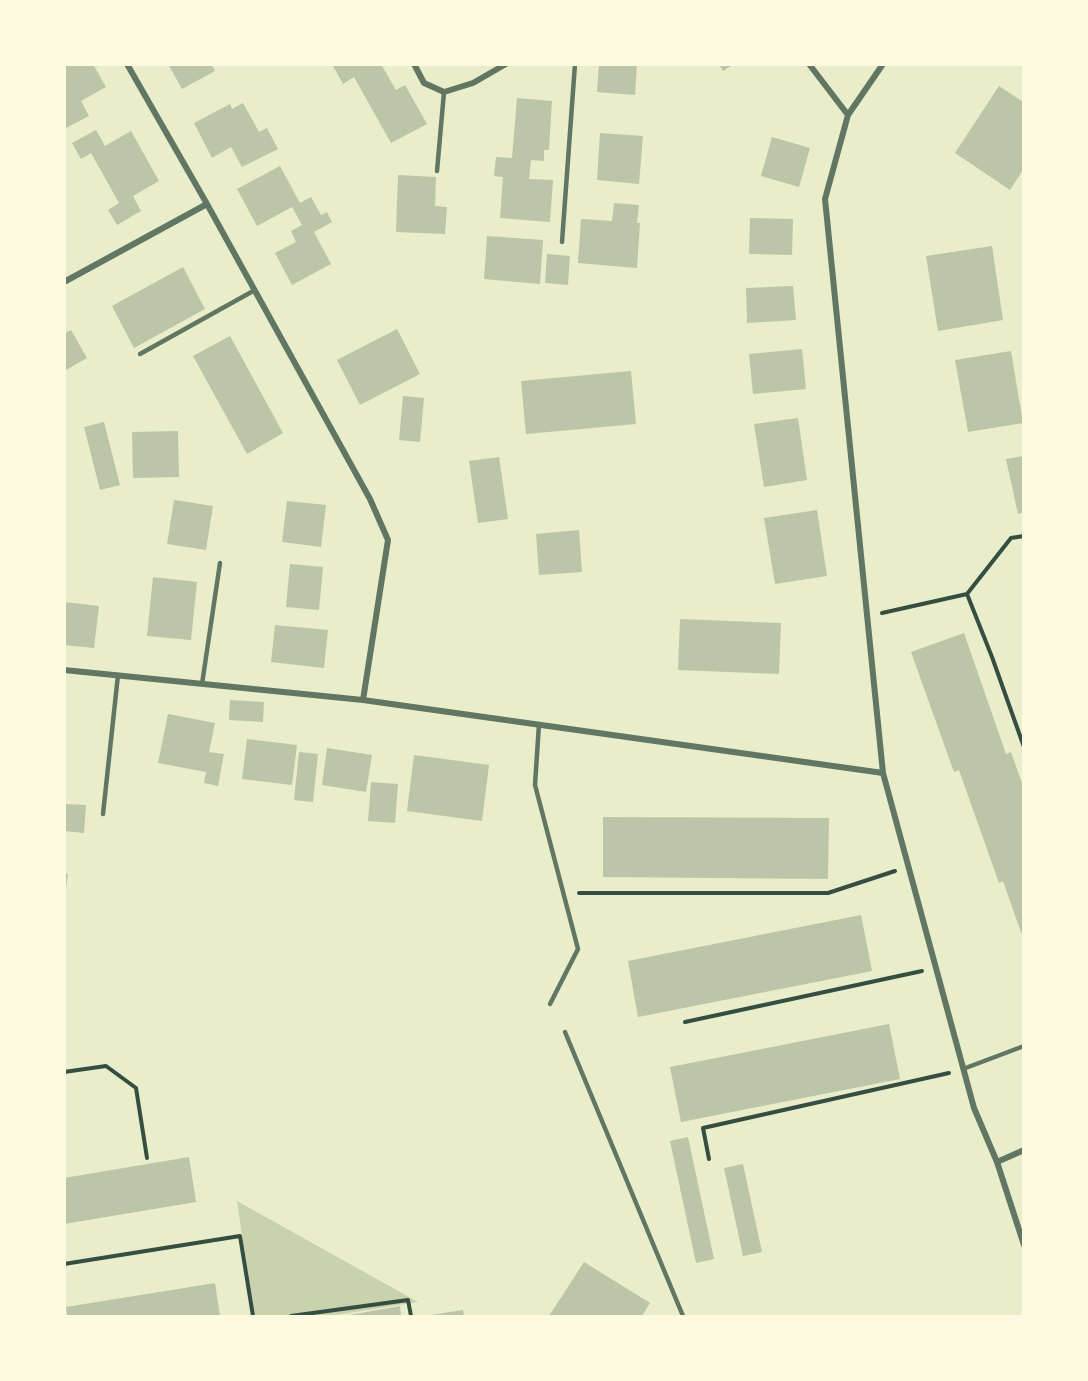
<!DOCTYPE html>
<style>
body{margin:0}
#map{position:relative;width:1088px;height:1381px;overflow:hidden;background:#e9edc9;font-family:Figtree,sans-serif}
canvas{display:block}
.frame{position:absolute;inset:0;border:66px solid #fefae0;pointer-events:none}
</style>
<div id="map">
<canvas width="1088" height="1381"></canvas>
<div class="frame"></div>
</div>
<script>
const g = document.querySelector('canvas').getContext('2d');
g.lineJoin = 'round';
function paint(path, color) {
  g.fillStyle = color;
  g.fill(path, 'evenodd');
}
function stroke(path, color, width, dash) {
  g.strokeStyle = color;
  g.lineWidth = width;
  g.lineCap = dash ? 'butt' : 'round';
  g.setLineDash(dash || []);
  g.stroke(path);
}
const green = new Path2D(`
 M237,1201L418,1302L330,1316H254Z`);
const building = new Path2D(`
 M64,64H93L106,87L81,101L89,116L64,129Z
 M168,64H211L215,71L182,89Z
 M332,64H381L396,90L405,85L427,124L391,143L354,77L343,84Z
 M599,64H637L635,95L597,92Z
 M719,64H734L723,71Z
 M999,86L1023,102V170L1010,190L955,153Z
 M517,98L552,101L549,150H544V161L531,160L529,179L553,180L550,222L500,218L503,177L494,176L496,157L512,158Z
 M243,103L259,132L267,128L278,149L242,167L231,147L212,158L194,123L230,104L232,109Z
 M96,130L105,146L131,131L159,181L133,196L141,211L117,225L108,210L119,203L91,153L81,159L72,143Z
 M600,133L643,136L639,184L597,180Z
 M772,137L810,148L799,187L761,176Z
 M280,166L300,203L311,197L321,215L327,212L332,222L314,232L331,264L292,285L275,253L296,242L291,231L302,225L292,207L257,226L237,189Z
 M398,175L436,177L435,206L447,207L445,234L396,232Z
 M614,203L639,205L637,223H640L637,268L578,263L581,219L612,221Z
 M750,218L793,219L792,255L749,254Z
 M487,236L543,240L540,284L484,279Z
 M992,246L1003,320L938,331L926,256Z
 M547,254L570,256L568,285L545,283Z
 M183,267L205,309L134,348L112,306Z
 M793,286L796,320L747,323L746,288Z
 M397,329L420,374L360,405L337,360Z
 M71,330L87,358L64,371V334Z
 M230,336L283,433L247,454L193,356Z
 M802,349L806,389L753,394L749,354Z
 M1011,351L1023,423L968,432L955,360Z
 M631,371L636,424L526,434L521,381Z
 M403,396L424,398L420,442L399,440Z
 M798,418L807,480L764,487L754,424Z
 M104,422L120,485L100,490L84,427Z
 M178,431L179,477L133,478L132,432Z
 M1023,456V512L1018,514L1006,459Z
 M499,457L508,519L478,523L469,461Z
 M174,500L213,506L206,550L167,544Z
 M287,501L326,505L321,547L282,542Z
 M817,510L827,576L775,584L764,518Z
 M579,530L582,572L539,575L536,534Z
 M290,564L323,567L319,610L286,607Z
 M153,577L197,582L191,640L147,636Z
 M64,602L99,606L94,648L64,645Z
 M680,619L781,623L779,674L678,670Z
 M275,625L328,630L324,668L271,662Z
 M964,633L1006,754L1011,752L1023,786V938L1003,881L999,883L959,770L954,772L911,652Z
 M230,700L264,702L263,722L229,720Z
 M168,714L215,723L209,752L224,754L218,786L204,783L206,772L158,763Z
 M247,739L297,745L292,785L242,779Z
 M327,748L372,755L366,792L322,785Z
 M299,752L318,754L313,802L294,800Z
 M414,755L489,765L482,821L407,811Z
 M371,782L398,784L395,823L368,821Z
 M64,804L86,805L84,833L64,831Z
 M603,817L829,818L828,879L603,877Z
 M64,873L68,874L66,888H64Z
 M861,915L872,971L638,1017L628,961Z
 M889,1024L900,1079L681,1122L670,1067Z
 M688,1137L714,1259L696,1263L670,1141Z
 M189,1157L196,1202L64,1224V1178Z
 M743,1164L762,1252L743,1256L724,1168Z
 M584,1262L650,1303L642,1316H549Z
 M215,1283L220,1316H67L66,1307Z
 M400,1306L401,1316H349V1315Z
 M463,1310L464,1316H431V1315Z`);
const path = new Path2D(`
 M967,594L992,657L1024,747
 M882,613L967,594L1011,538L1024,536
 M579,893H828L895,871
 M685,1022L922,971
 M64,1072L106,1066L136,1088L147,1158
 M709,1159L703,1128L949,1073
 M64,1264L240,1236L253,1316
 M291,1316L408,1300L411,1316`);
const service = new Path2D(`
 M437,171L444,92
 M562,242L575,64
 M140,354L255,290
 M202,684L220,563
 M539,724L535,785L578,949L550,1004
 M103,814L118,675
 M565,1032L683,1316
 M963,1069L1024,1046`);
const minor = new Path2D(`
 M127,64L207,204L370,499L388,540L363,700
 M414,64L424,83L444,92L473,83L506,64
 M809,64L848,115
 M883,64L848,115L825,199L883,773L974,1108L997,1162L1024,1245
 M64,282L207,204
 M64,670L363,700L883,773
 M997,1162L1024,1150`);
paint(green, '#cad2ad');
paint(building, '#bcc5a7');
stroke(path, '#344e41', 4);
stroke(service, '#617663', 4.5);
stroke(minor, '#617663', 6);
</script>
